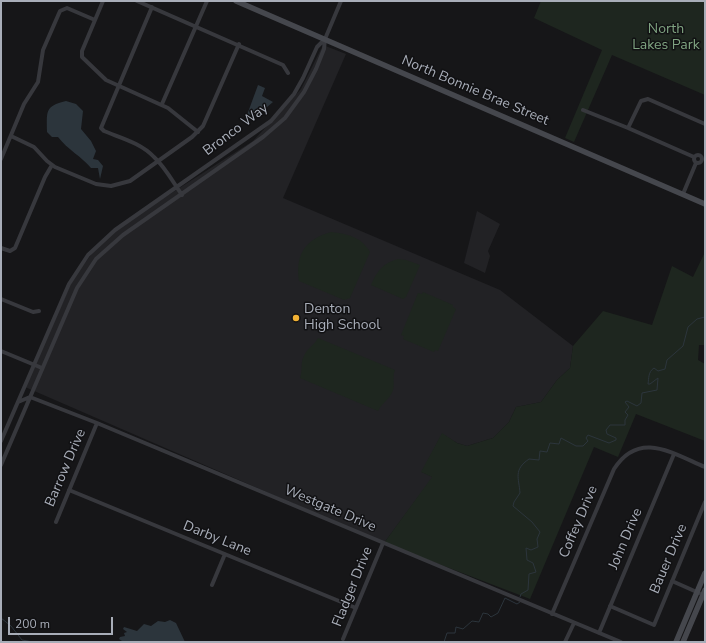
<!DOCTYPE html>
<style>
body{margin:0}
#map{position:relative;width:706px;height:643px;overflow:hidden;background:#161618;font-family:"Nunito Sans",sans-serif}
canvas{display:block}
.frame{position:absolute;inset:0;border:2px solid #a8adb8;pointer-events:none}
.scale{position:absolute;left:8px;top:617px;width:105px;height:18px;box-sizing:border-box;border:2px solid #a8adb8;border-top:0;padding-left:5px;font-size:12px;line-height:14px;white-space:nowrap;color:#a8adb8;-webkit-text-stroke:3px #111113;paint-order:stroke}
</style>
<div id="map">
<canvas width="706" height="643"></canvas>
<div class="frame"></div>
<div class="scale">200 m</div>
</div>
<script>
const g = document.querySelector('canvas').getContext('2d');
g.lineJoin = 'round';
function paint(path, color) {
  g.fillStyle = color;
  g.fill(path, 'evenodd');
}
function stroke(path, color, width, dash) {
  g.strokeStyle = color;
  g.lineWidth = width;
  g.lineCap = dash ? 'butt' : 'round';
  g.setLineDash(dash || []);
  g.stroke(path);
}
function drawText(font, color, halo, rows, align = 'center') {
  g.font = font + ' "Nunito Sans",sans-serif';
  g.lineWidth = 3;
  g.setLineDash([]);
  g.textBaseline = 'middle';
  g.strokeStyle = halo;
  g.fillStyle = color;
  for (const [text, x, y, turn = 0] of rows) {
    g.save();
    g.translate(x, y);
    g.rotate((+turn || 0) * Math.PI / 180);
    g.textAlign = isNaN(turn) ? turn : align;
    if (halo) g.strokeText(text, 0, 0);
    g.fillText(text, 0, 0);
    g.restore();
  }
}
const built = new Path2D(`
 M323,45L346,54L283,198L500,290L573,346L570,368L557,380L541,402L516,407L509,422L493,438L467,446L457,443L442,434L422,472L433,477L384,543L25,387L73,279L102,240L123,224L253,141L301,89Z
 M477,211L500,224L488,251L490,256L485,273L464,263Z`);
const green = new Path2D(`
 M541,1H705V95L612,55L574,142L565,138L602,50L534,18Z
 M331,232C348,234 361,237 370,252L350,298L344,300L299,281C295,254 306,239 331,232Z
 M705,252V345H699L698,360L705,364V441L636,414L618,457L594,447L530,599L384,543L432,477L421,472L442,433L457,443L467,446L493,438L509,422L516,407L541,402L557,380L570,368L573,346L603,311L652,325L672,266L693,277Z
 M398,259L406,260L420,265L406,297L403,299L371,285C377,271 383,263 398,259Z
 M423,292L453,305V307L456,309L438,351L435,350L434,352L403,339L404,336L401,335L418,293L422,294Z
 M318,338L395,370C392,377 395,383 393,390C390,399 382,403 378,411L300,378C303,370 300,363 304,356C307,348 314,346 318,338Z`);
const water = new Path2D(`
 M258,85L265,88L262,96L273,102L254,118L247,115Z
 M66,101L76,104L83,111L81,129L91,141L96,151L93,159L98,160L103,166L100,179L98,168H91C81,156 68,150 58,137H52L47,132C47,112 44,106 66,101Z
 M170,620L176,623L185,642H120L122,641L119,639L120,637L125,636L124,633L127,632L123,629L124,627L137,631L144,624L151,626L158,621L165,622Z`);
const stream = new Path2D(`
 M520,597L521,594L528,590L529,574L536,572L533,563L527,560L526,548L531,550L538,547L537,539L540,532L532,522L513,506L514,502L520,493C519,478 513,470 529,459L539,460L540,451L547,452L550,443L559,444L561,438L576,446H583L588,441L586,438L588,435L609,443L616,440V438L607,434L606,430L610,425H625V420L628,415L625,412L629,407L625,402L627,401L637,406L641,403L642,393L657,390L658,378L650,384H648C649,378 648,372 654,368L658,371L665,369L667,360L683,346L688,327L697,319L705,317
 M1,618L11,626L22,640L33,642
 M42,642H50
 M433,642H436
 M444,642L447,633H455L456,627L463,629L472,621L479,622L483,613L488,614L491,617L498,613L505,598L517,604L520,602`);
const street = new Path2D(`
 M103,1L82,51V57L106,80L168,108L198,132
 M137,1L283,65L288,73
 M152,7L101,128L104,131C121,138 141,143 154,157C165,167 173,182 182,195
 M162,104L207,1
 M583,110L628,128
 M11,136L34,147L47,161L55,167L96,184L111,186L130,181L192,137L203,126L239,44
 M694 159a4 4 0 1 1 8 0a4 4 0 1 1-8 0Z
 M694,157L628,128L641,101L648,99L705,124
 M1,159L24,104L38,82L43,50L60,11L67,8L95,20
 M683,194L696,163
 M1,248L10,251L15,248L45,177L52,165
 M1,299L33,312L39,311
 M1,351L42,368
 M18,402L30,397L97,423L621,642
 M1,441L69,284L88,255L115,230L271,121L294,94L303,78L317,47L325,39
 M1,465L77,288L96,259L123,235L263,137L285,118L304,92L316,69L324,49L325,39L341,1
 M69,490L356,608
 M56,522L97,423
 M672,581L699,593
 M212,585L225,554
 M610,606L654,625L705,502
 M552,614L614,469C639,430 672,453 705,467
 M599,633L674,454
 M343,639L383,543
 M565,642L574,623`);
const secondary = new Path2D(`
 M236,1L705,204
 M676,642L705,573
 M683,642L705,590`);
const markers = [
 [296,318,4,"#f2b134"]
];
const parkNames = [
 ["North",666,30],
 ["Lakes Park",666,46]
];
const streetNames = [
 ["North Bonnie Brae Street",475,91,23],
 ["Bronco Way",236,130,-37],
 ["Barrow Drive",66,468,-67],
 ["Westgate Drive",330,509,23],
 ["Coffey Drive",579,522,-67],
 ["Darby Lane",217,539,22],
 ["John Drive",626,539,-67],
 ["Bauer Drive",669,559,-67],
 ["Fladger Drive",353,587,-68]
];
const poiNames = [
 ["Denton",304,310],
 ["High School",304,326]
];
paint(built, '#222225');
paint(green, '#1e261f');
paint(water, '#2c353c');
stroke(stream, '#2c353c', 1);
stroke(street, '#37383d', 4);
stroke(secondary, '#45474d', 5.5);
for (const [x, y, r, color] of markers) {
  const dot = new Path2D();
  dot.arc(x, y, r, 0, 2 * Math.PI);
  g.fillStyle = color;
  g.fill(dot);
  stroke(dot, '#111113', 1.5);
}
drawText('14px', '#7fa381', '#111113', parkNames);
drawText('14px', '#a8adb8', '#111113', streetNames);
drawText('14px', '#a8adb8', '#111113', poiNames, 'left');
</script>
